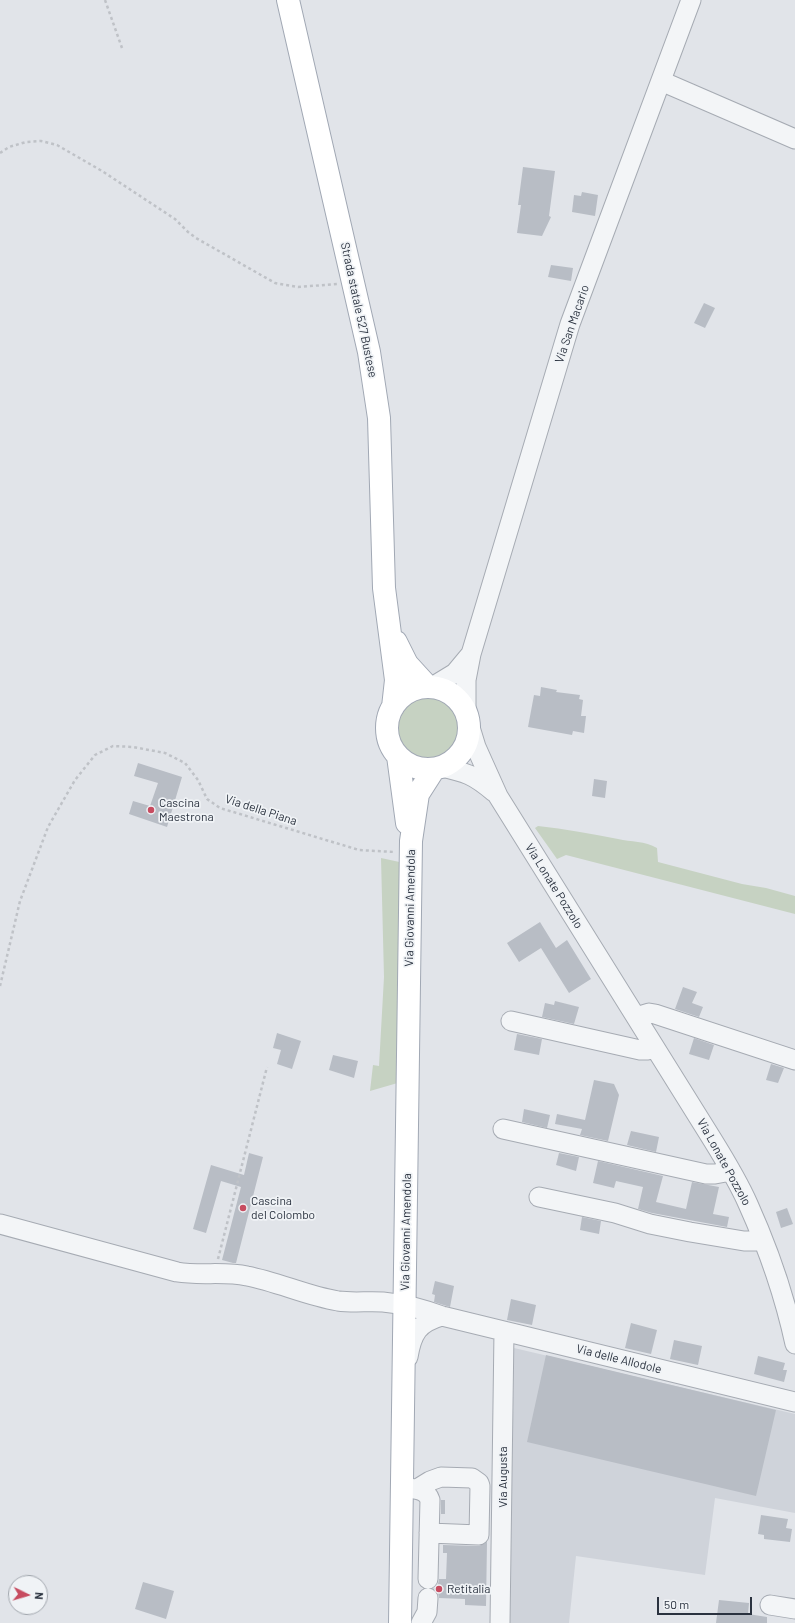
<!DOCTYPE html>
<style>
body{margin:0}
#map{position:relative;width:795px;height:1623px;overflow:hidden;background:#e1e4e9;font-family:Barlow,sans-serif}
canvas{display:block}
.north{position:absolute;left:8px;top:1575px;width:40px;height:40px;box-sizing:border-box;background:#f0f3f6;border:1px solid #a1a6ad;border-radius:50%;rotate:95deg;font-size:11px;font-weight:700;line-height:16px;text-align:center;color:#2a323f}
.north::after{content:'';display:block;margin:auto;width:14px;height:18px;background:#c74c60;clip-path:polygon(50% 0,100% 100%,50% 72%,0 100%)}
.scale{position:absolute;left:657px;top:1597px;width:95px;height:18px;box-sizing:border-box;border:2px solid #2a323f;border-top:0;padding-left:5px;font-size:12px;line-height:14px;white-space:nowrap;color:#2a323f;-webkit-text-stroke:3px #f0f3f6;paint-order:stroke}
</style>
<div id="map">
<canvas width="795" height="1623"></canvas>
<div class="north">N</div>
<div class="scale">50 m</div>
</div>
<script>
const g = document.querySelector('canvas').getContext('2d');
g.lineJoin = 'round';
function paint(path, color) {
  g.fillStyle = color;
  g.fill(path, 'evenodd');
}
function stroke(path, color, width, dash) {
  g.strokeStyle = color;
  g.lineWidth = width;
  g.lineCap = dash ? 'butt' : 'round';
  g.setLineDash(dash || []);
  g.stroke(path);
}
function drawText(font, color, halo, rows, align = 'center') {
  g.font = font + ' Barlow,sans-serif';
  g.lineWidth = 3.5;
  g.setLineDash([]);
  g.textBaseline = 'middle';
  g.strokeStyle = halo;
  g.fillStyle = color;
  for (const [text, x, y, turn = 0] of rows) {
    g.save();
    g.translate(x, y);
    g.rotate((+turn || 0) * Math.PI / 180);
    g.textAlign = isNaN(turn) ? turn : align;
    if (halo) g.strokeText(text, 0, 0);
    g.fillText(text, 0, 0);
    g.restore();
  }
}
const built = new Path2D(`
 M514,1348L795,1414V1513L715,1498L705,1575L576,1556L569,1623H510Z`);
const green = new Path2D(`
 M398 728a31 31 0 1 1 62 0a31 31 0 1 1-62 0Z
 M538,826C565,829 592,834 618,839C631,842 645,841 657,848L658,862L742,884L766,888L795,896V914L566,855L557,859L535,828Z
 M381,858L404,863L401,1082L370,1091L373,1065L379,1066L384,977Z`);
const building = new Path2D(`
 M523,167L555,171L549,216L551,217L542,236L517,233L521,205H518Z
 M582,192L598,195L595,216L572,212L574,195L581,196Z
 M551,265L573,268L571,281L548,277Z
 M704,303L715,308L705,328L694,323Z
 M541,687L557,690L556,692L580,695L579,699L583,700L581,716H586L584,733L573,731L572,735L528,727L534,695L540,696Z
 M138,763L182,777L167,827L129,814L133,801L150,806L158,783L134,776Z
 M594,779L607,781L605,798L592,796Z
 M540,922L556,948L567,940L591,979L569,993L541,948L519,962L507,943Z
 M683,987L697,992L692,1003L703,1007L699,1017L675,1009Z
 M555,1001L579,1007L574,1024L542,1017L545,1003L554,1005Z
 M277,1033L301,1041L292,1069L277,1064L281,1050L273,1048Z
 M517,1034L542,1039L539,1055L514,1050Z
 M694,1038L714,1045L709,1060L689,1054Z
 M333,1055L358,1061L354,1078L329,1070Z
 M771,1064L784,1068L778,1083L766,1080Z
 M594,1080L614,1084L619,1095L608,1141L580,1135L582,1129L555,1124L557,1114L585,1120Z
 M524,1109L550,1115L547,1128L522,1122Z
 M631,1131L659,1137L656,1152L627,1145Z
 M249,1153L263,1157L236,1263H233L222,1260L241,1187L221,1181L206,1233L193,1229L211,1165L244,1175Z
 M559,1153L579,1157L576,1171L556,1165Z
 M598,1161L663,1176L656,1202L686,1209L692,1182L719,1187L713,1214L729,1217L727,1227L652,1213L638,1209L643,1187L616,1181L614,1188L593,1183Z
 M787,1208L793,1224L781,1228L776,1212Z
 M582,1217L601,1221L599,1234L580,1230Z
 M435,1281L454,1286L450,1307L434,1302L435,1295L432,1294Z
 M511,1299L536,1305L532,1325L507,1320Z
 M631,1323L657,1330L651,1354L625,1348Z
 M674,1340L702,1346L698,1365L670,1359Z
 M546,1355L776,1410L756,1496L527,1442Z
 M758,1356L785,1363L783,1370H787L784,1382L754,1374Z
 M441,1500H445V1514H441Z
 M761,1515L788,1519L786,1528L792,1529L790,1542L764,1539V1535L758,1534Z
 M487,1542L486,1606L465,1605V1599L439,1598L438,1593L433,1589L438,1584L439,1579H446L447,1553H443V1545L479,1546Z
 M143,1582L174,1591L166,1619L135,1609Z
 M719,1600L749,1603L748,1614L767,1617V1623H716Z`);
const path = new Path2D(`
 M105,0L122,48
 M0,153L9,147L26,142L41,141L57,145L102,171L175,219L188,232L196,238L275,283L298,287L337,284
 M0,986L20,901L48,827L75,780L95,755L113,746L133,747L165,753L185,763L198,780L207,799L220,808L359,850L395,852
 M218,1259L267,1067`);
const minor = new Path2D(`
 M661,81L795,139
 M432,687L455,673L470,655
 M466,713V680L471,654L570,324L691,0
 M469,724L476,747L498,796L712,1139C725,1160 738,1181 748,1204C767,1246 785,1298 795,1344
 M440,767C466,772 474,775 494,792
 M636,1017L649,1013L655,1014L795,1060
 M511,1021L640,1050H647L655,1048
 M503,1129L706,1174H715L731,1171
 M539,1197L615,1213L650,1224L690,1232L744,1241H755L762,1239
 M0,1224L177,1272C201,1276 224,1271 247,1276C278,1282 307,1296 338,1301C353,1303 368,1301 383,1302C404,1304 423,1309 442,1316L795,1402
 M408,1357C412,1333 418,1323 442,1316
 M408,1488C417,1489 427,1490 430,1500L428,1579
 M417,1489L430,1481L441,1477L472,1478L479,1483L480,1486L479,1535L429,1533
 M770,1605L795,1609
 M421,1623L427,1612L428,1598
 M500,1623L504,1331`);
const major = new Path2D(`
 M288,0L369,352L379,418L384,588L396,680L393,707
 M396,642L407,664L428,687
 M387 728a41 41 0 1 1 82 0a41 41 0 1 1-82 0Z
 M398,756L407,823
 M400,1623L411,841L418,794L434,769`);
const markers = [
 [151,810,4,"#c74c60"],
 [243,1208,4,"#c74c60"],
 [439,1589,4,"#c74c60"]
];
const streetNames = [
 ["Strada statale 527 Bustese",359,310,78],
 ["Via San Macario",572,324,-71],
 ["Via della Piana",261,810,18],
 ["Via Lonate Pozzolo",554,886,58],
 ["Via Giovanni Amendola",410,908,-89],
 ["Via Lonate Pozzolo",724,1162,61],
 ["Via Giovanni Amendola",406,1232,-89],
 ["Via delle Allodole",619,1359,14],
 ["Via Augusta",503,1477,-90]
];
const poiNames = [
 ["Cascina",159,803],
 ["Maestrona",159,817],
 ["Cascina",251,1201],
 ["del Colombo",251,1215],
 ["Retitalia",447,1589]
];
paint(built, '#cfd3da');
paint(green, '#c6d2c2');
paint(building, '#b8bdc5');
stroke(minor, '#a6abb3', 21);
stroke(major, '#a1a8b4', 24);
stroke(path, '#bfc2c7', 2.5, [3, 3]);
stroke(minor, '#f3f5f7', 19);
stroke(major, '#fff', 22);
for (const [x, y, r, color] of markers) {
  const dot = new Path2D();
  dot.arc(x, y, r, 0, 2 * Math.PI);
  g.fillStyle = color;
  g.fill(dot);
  stroke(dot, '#f0f3f6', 1.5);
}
drawText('12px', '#2a323f', '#f0f3f6', streetNames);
drawText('12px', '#2a323f', '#f0f3f6', poiNames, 'left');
</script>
